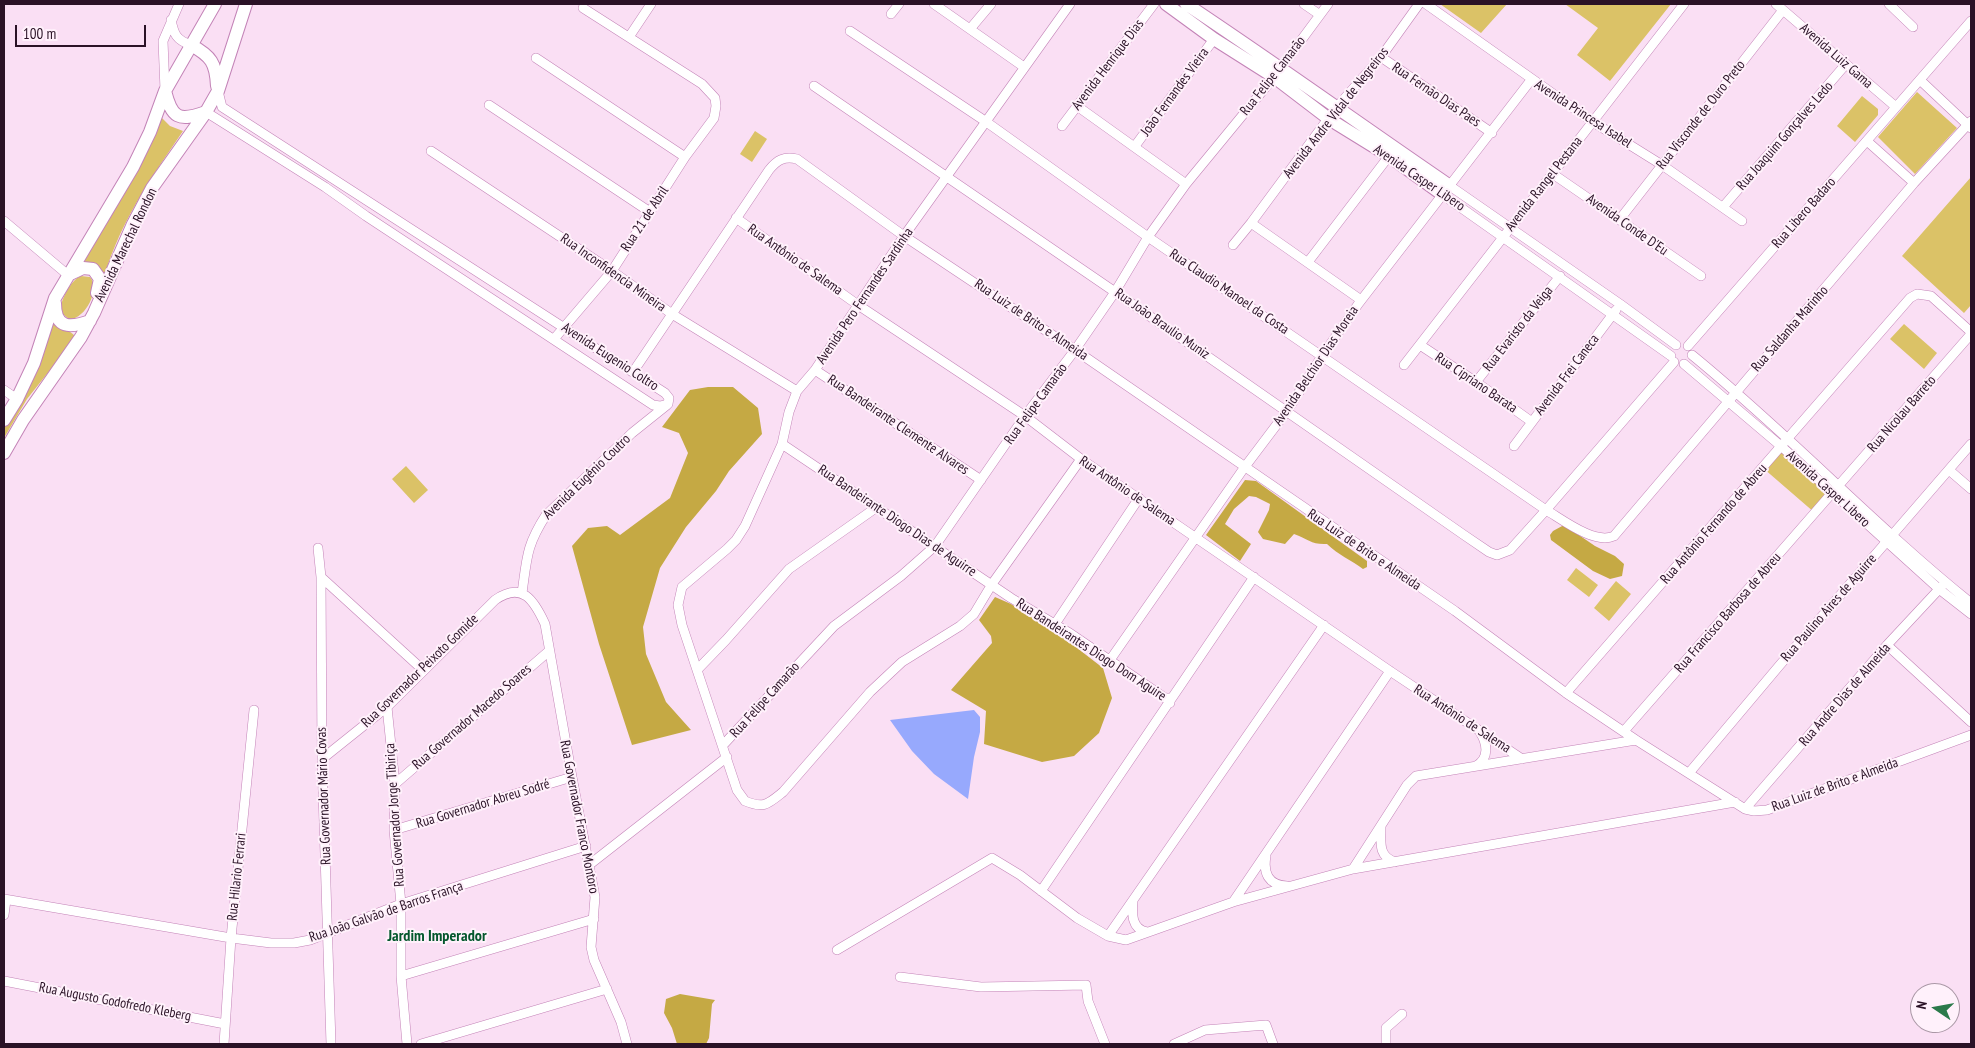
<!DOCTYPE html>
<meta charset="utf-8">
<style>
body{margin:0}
#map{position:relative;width:1975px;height:1048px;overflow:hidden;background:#fadff4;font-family:"PT Sans Narrow",sans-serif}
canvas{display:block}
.frame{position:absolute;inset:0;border:5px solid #2a1226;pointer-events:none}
.north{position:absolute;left:1910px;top:983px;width:50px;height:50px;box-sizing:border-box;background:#fff1fb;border:1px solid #aa98a6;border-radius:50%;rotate:282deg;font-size:14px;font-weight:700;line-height:20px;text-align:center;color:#2a1226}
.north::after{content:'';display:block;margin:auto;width:18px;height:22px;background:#2b7a4b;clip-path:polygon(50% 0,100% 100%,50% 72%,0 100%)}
.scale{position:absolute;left:15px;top:25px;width:131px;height:22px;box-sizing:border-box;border:2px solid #2a1226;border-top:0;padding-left:6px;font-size:15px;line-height:18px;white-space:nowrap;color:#2a1226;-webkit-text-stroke:4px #fff1fb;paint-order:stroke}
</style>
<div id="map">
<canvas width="1975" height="1048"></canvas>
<div class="frame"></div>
<div class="north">N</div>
<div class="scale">100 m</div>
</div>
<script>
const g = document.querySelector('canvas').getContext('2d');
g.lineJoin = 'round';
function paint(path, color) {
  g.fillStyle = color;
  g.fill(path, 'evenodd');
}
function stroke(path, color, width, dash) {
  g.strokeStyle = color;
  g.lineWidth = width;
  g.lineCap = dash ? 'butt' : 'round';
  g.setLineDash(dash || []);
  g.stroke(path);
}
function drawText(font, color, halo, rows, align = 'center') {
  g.font = font + ' "PT Sans Narrow",sans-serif';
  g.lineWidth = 4;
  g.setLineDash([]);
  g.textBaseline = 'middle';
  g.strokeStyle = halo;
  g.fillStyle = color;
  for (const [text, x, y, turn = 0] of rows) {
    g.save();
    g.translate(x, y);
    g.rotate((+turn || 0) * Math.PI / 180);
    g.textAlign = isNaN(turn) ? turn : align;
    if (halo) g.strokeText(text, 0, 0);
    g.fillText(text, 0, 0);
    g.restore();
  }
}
const green = new Path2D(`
 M1440,4H1507L1481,33Z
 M1565,4H1671L1610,81L1577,55L1598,28Z
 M1917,92L1957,128L1915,174L1878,137Z
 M1862,96L1878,109V115L1855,142L1837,126Z
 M161,117L170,126L183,131C151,178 122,219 105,274L97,267L78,263Z
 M755,131L767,139L752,162L740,154Z
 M1971,177V305L1964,313L1902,256Z
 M81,276L90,277C101,289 85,320 69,319L60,312C60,302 70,280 81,276Z
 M51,322C58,329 69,329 75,336L66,350L27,399L4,438V428L16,407Z
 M1904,324L1937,353L1924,369L1890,339Z
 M1781,448L1832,493L1815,513L1763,468Z
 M406,466L428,490L414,503L392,479Z
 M1576,568L1598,585L1589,597L1567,580Z
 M1616,581L1631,594L1609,621L1594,608Z`);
const forest = new Path2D(`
 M708,387H733L758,408L762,434L729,471L716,491L686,527L660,568L643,627L646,654L666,702L691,730L632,745L599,644L572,546L588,528L607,526L620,535L670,498L688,453L679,433L662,427L690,390Z
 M1245,480L1256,481L1367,561V567L1363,569C1351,560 1338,555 1327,544C1312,545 1308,539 1294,534L1285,544L1263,539L1258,532L1269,510L1270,504L1256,497L1249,496L1234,509L1225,524L1251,544L1240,561L1206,535Z
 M1564,525L1595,546L1615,556L1624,564L1622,576L1610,579L1593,571L1551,540L1550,535L1553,531Z
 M995,597L1011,604L1068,641L1103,668L1112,698L1099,733L1074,756L1042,762L984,744L986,711L951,690L992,643L991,636L979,620Z
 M680,994L715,1000L712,1004L709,1038L706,1044H677L672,1028L664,1013L666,999Z`);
const water = new Path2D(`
 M974,710L980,717V732L974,757L968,799L934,774L912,751L890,720Z`);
const street = new Path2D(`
 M934,4L1024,67
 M1070,4L904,236L815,370L797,391L789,412L782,444L745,526L736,540L727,549L682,587L678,605L682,625L737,790L745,801C764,809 768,804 783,792L870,692L902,662L960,626L974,614L992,584L1081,459
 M1304,4L1320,15
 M1426,4L1593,122L1662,165L1742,221
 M1776,4L1896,107
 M1889,4L1913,27
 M891,14L899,4
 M171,20C174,34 176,40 191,45
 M970,29L991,4
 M850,31L985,121L1148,237L1546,510C1563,520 1595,545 1614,536L1914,183L1971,121
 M629,37L651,4
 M1381,57L1492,133
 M536,58L685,157
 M1920,80L1971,128
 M814,86L1115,292L1464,535L1489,552L1497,555L1510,550L1546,510L1674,362
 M165,90L163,41L179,4
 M218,91L222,107L665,393L669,398L668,404
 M489,105L650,212
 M1077,106L1186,184
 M206,112L325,187L366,216L653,405L660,406L668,404
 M1062,126L1154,4
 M1867,141L1914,183
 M1135,146L1214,39
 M431,151L612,271L672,314L797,391
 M1553,174L1701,276
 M1450,186L1620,304L1676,345
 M1443,195L1671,356
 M1723,207L1846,64
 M736,218L858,305L1025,416L1081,459L1390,671L1522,759
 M1620,219L1783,10
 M4,221L68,275
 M1251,223L1361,300
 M1233,245L1251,223L1336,108L1381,57L1419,4
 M1308,262L1389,156
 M554,339L612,271L685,157L714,118L716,106L715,98L702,84L583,8
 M1420,345L1476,382L1532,422
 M1688,346L1971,21
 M1692,355C1789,434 1874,525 1971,603
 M1684,364L1782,447L1939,589L1971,614
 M1404,365L1684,4
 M815,370L981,480
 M633,372L769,170C777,160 784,156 797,159L904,236L1075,350L1455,611L1566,693L1636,740L1745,809L1754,811L1767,810L1971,735
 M1476,382L1560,276
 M4,390L17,399
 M782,444L1011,598L1068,632L1165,698H1170V703
 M1514,446L1616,310
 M1949,470L1971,489
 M318,548L321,577L322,759L331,1044
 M321,577L423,670
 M522,593C527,558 526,546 546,515L632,433L667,405
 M1055,624L1139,498
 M1887,645L1971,722
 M1110,660L1244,468L1287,411L1322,356L1359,303L1531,80
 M698,669L726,640L789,569L877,507
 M1566,693L1910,298L1917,294L1931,296L1971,332
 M387,707L395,784L394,830L401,904V976L407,1044
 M1624,731L1971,334
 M723,745L834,626L901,576L935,546L1025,416L1075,350L1115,292L1148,237L1186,184L1274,77L1328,4
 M322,759L387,707L495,600C522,581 534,600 545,624L572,777L595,897L591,947L594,960L621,1022L627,1044
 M1476,766C1490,758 1487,743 1480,732
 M1689,773L1779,666L1971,444
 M395,784L549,651
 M1745,809L1887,645L1942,586
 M1381,827C1381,843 1378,856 1395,862
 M394,830L572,777
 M1266,856C1263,873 1268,885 1287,886
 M589,865L727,757
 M1353,869L1407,785L1416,776L1636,740
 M1041,891L1254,577
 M4,899L231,938L271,943H294L310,940L401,904L586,846
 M1133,901C1132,913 1131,929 1147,932
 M1233,902L1390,671
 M4,915L6,900
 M1108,936L1324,625
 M837,950L992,858L1020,875L1077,918L1108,936L1126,940L1233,902L1353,869L1735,802
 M401,976L594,919
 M900,977L981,987L1086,985L1088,1001L1105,1044
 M4,981L225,1024
 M224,1044L231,938L254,710
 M421,1044L607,989
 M1174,1044L1205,1030L1266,1025L1273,1044
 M1386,1044V1028L1402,1014`);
const secondary = new Path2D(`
 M1166,4L1214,39L1274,77L1329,119L1389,156L1443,195
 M1186,4C1275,63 1362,126 1450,186
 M191,45C211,56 216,63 217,86
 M165,91C172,118 178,122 206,112
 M68,275L83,268L93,269L100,279L97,293
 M55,303C55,329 70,328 90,321
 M4,420L17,399L34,363L55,298L133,167L150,132L165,91L215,4
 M4,453L23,420L81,337L94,313L133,224L152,188L206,112L218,91L246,4`);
const streetNames = [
 ["Avenida Luiz Gama",1836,56,41],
 ["Avenida Henrique Dias",1108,65,-53],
 ["Rua Felipe Camarão",1273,76,-52],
 ["João Fernandes Vieira",1175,92,-54],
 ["Rua Fernão Dias Paes",1436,95,34],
 ["Avenida Andre Vidal de Negreiros",1336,113,-52],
 ["Avenida Princesa Isabel",1583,114,33],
 ["Rua Visconde de Ouro Preto",1701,115,-52],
 ["Rua Joaquim Gonçalves Ledo",1785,136,-49],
 ["Avenida Casper Libero",1419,178,34],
 ["Avenida Rangel Pestana",1544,184,-52],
 ["Rua Libero Badaro",1804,213,-49],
 ["Rua 21 de Abril",645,219,-57],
 ["Avenida Conde D'Eu",1627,225,35],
 ["Avenida Marechal Rondon",126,245,-64],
 ["Rua Antônio de Salema",795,260,35],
 ["Rua Inconfidencia Mineira",613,273,35],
 ["Rua Claudio Manoel da Costa",1229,292,34],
 ["Avenida Pero Fernandes Sardinha",865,296,-56],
 ["Rua Luiz de Brito e Almeida",1031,320,34],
 ["Rua João Braulio Muniz",1162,324,35],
 ["Rua Evaristo da Veiga",1518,329,-52],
 ["Rua Saldanha Marinho",1790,329,-49],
 ["Avenida Eugenio Coltro",610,357,33],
 ["Avenida Belchior Dias Moreia",1316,366,-56],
 ["Avenida Frei Caneca",1567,375,-53],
 ["Rua Cipriano Barata",1476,383,34],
 ["Rua Felipe Camarão",1036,404,-54],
 ["Rua Nicolau Barreto",1902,414,-49],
 ["Rua Bandeirante Clemente Alvares",898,425,34],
 ["Avenida Eugênio Coutro",587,477,-44],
 ["Avenida Casper Libero",1828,489,42],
 ["Rua Antônio de Salema",1127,491,34],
 ["Rua Bandeirante Diogo Dias de Aguirre",897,521,34],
 ["Rua Antônio Fernando de Abreu",1714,524,-49],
 ["Rua Luiz de Brito e Almeida",1364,550,34],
 ["Rua Paulino Aires de Aguirre",1829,608,-49],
 ["Rua Francisco Barbosa de Abreu",1728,613,-49],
 ["Rua Bandeirantes Diogo Dom Aguire",1091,650,33],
 ["Rua Governador Peixoto Gomide",420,671,-44],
 ["Rua Andre Dias de Almeida",1845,695,-49],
 ["Rua Felipe Camarão",765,700,-48],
 ["Rua Governador Macedo Soares",472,717,-41],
 ["Rua Antônio de Salema",1462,719,33],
 ["Rua Luiz de Brito e Almeida",1835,785,-20],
 ["Rua Governador Mário Covas",324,796,-92],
 ["Rua Governador Abreu Sodré",483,804,-17],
 ["Rua Governador Jorge Tibiriça",395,815,-94],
 ["Rua Governador Franco Montoro",579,817,79],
 ["Rua Hilario Ferrari",237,877,-84],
 ["Rua João Galvão de Barros França",386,912,-19],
 ["Rua Augusto Godofredo Kleberg",115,1002,11]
];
const quarterNames = [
 ["Jardim Imperador",437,936]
];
paint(green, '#dbc267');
paint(forest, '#c5a944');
paint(water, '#97a9fd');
stroke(street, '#c383b7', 10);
stroke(secondary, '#c383b7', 14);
stroke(street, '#fff', 9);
stroke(secondary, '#fff', 12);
drawText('14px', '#2a1226', '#fff1fb', streetNames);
drawText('bold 16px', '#04572d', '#fff1fb', quarterNames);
</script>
